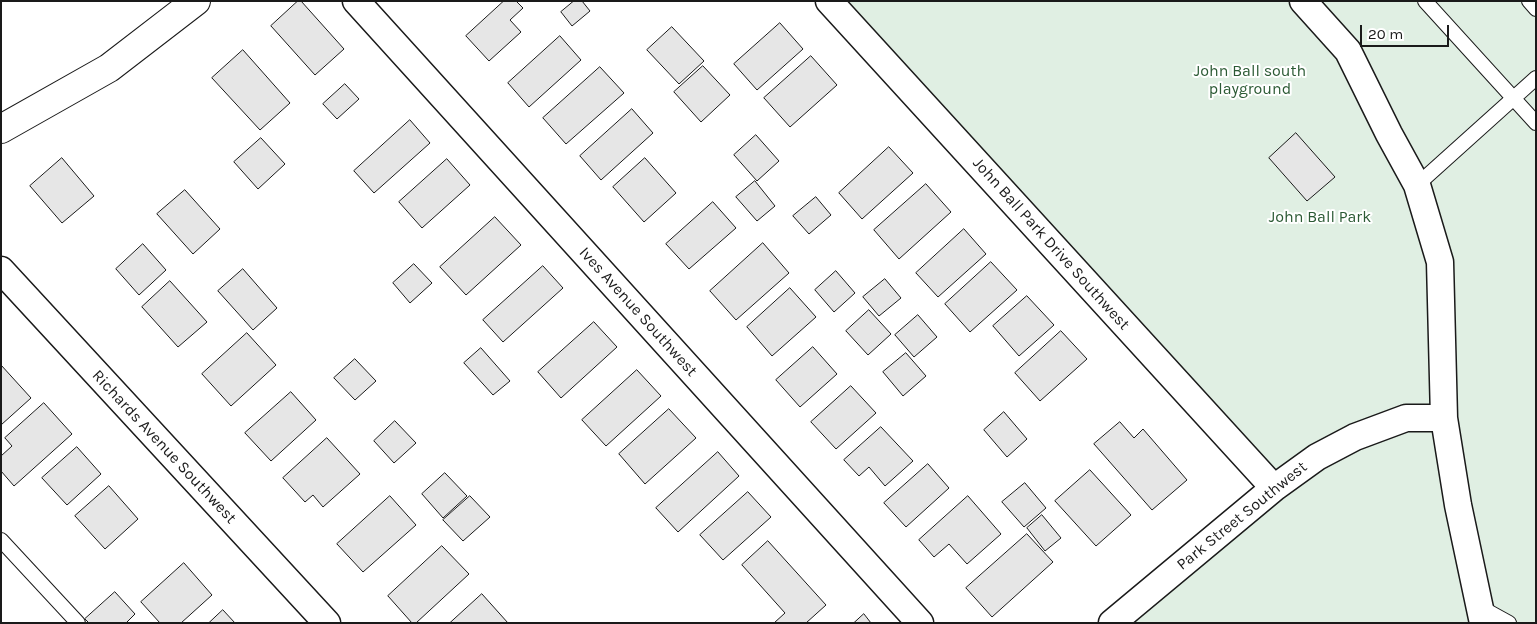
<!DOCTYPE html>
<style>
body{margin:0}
#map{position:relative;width:1537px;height:624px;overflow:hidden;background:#fff;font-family:Karla,sans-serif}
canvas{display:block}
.frame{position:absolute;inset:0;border:2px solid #1a1a1a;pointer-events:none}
.scale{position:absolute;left:1360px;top:25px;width:89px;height:22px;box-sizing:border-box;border:2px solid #1a1a1a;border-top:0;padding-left:6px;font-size:15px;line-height:18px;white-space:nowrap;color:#1a1a1a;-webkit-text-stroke:4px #fff;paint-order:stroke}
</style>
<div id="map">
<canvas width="1537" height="624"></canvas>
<div class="frame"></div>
<div class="scale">20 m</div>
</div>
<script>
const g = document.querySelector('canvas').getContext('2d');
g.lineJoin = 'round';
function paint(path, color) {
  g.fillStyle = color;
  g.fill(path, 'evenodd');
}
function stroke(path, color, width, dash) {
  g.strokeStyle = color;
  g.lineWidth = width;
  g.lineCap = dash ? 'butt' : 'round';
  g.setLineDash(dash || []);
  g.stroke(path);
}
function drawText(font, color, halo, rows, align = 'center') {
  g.font = font + ' Karla,sans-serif';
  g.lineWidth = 4;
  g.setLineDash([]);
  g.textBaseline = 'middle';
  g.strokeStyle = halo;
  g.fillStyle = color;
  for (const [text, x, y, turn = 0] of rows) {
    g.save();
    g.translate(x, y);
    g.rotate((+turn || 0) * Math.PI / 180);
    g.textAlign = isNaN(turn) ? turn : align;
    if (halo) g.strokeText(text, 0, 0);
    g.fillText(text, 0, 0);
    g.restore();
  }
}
const green = new Path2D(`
 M829,1H1536V623H1112L1274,488Z`);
const building = new Path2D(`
 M298,1H301L344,49L315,75L271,26Z
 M504,1H516L523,8L510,20L521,32L489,61L466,36Z
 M574,1H582L590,11L572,26L561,12Z
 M780,23L803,49L757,90L734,64Z
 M672,27L704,61L679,84L647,50Z
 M560,36L581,60L529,107L508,83Z
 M243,50L290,103L260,130L212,78Z
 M811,56L837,85L790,127L764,98Z
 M703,66L730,95L701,122L674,92Z
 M600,67L624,93L566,144L543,118Z
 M345,84L359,99L337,119L323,104Z
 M632,109L653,133L601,180L580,156Z
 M410,120L430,143L374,193L354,171Z
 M1296,133L1335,177L1307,201L1269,158Z
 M756,135L779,161L757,181L734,155Z
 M261,138L285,164L258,189L234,162Z
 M889,147L913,173L862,219L839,193Z
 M62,158L94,196L62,223L30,186Z
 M645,158L676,193L644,222L613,187Z
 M447,159L470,185L422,228L399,202Z
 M755,181L775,206L757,221L736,197Z
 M926,184L951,212L899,259L874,230Z
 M185,190L220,229L193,254L157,214Z
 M816,197L831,215L809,234L793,216Z
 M713,202L736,228L689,269L666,244Z
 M495,217L521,245L466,295L440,267Z
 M964,229L986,254L938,297L916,273Z
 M763,243L789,273L736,320L710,291Z
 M143,244L166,270L139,295L116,269Z
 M991,262L1017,290L970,332L945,304Z
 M414,264L432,283L410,303L393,283Z
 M543,266L563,288L503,342L483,320Z
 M243,269L277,308L253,330L218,291Z
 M836,271L855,293L834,312L815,290Z
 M885,279L901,298L879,316L863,297Z
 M170,281L207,322L178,347L142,307Z
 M790,288L816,317L772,356L747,327Z
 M1027,296L1054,325L1019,356L993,326Z
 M869,310L891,334L868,355L846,331Z
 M918,315L937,337L914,357L895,335Z
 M594,322L617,347L561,398L538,372Z
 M1061,331L1087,359L1040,401L1015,373Z
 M247,333L276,365L231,406L202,374Z
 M813,347L837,374L800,407L776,380Z
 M481,348L510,381L493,395L464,363Z
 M906,353L926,376L903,396L883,372Z
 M355,359L376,381L355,400L334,378Z
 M1,365L31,398L1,425Z
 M637,370L661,396L606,446L582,420Z
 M851,386L876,413L836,449L811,422Z
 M291,392L316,420L271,461L245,433Z
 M44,403L72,434L14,486L1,471V456L12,446L5,438Z
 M669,409L696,438L645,484L619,454Z
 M1004,412L1027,439L1007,457L984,430Z
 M395,421L416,443L394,463L374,441Z
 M1120,422L1134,438L1143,429L1187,480L1152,510L1094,444Z
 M881,427L913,461L885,486L869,467L859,476L844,460Z
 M327,438L360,474L323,507L313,495L305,502L283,478Z
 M77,447L101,474L67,505L42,478Z
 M718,452L739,476L678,532L656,508Z
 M928,464L949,488L906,527L884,503Z
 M1090,470L1131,515L1096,546L1055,501Z
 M445,473L467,496L443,518L422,494Z
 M1025,483L1046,508L1024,527L1002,502Z
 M109,486L138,519L105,549L75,516Z
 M748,492L771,517L723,560L700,535Z
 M390,496L416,525L363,572L337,544Z
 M470,496L490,517L463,541L443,520Z
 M968,496L1001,534L967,564L949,544L934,557L919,540Z
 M1042,515L1061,538L1045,551L1027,528Z
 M1027,534L1053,562L992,617L966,588Z
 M768,541L826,605L806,623H774L785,613L742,565Z
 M442,546L469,574L416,623H412L388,596Z
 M184,563L212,595L181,623H160L141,602Z
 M115,592L135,614L126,623H89L85,619Z
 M482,594L508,623H450Z
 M223,610L235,623H209Z
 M864,614L871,623H854Z`);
const service = new Path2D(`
 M1425,1L1536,123
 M1529,1L1536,9
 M1417,185L1536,78
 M1,540L78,623
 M1480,607L1509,623`);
const minor = new Path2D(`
 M356,1L920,623
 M829,1L1274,488
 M1303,1L1348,51L1389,134L1417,185L1440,262L1444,418
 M1,270L327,623
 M1112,623L1274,488L1317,457L1355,437L1406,418H1444L1458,505L1483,623`);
const tertiary = new Path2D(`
 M1,129L109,68L196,1`);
const parkNames = [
 ["John Ball south",1250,71],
 ["playground",1250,89],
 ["John Ball Park",1320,217]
];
const streetNames = [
 ["John Ball Park Drive Southwest",1051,244,48],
 ["Ives Avenue Southwest",638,312,48],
 ["Richards Avenue Southwest",164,447,47],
 ["Park Street Southwest",1242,516,-39]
];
paint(green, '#e0efe3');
stroke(green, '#6a6a6a', 1);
paint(building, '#e6e6e6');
stroke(building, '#1a1a1a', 1);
stroke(service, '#1a1a1a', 16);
stroke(minor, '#1a1a1a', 29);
stroke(tertiary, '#1a1a1a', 30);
stroke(service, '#fff', 14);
stroke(minor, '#fff', 26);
stroke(tertiary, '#fff', 28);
drawText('16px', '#2b5a34', '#fff', parkNames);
drawText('16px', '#1a1a1a', '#fff', streetNames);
</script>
